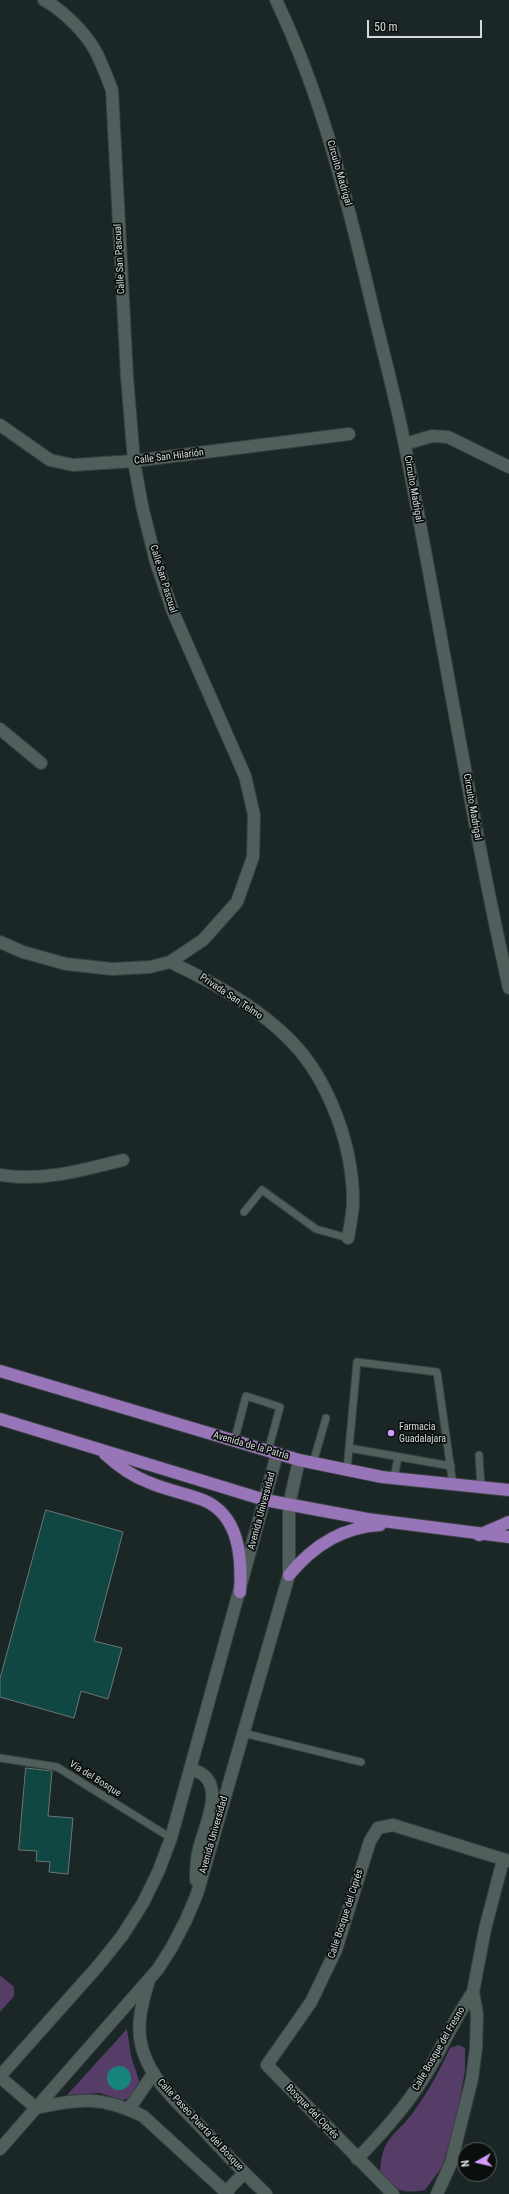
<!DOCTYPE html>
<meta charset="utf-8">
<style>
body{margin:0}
#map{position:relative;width:509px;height:2194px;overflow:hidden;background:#1b2726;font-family:"Roboto Condensed",sans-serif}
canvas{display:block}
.north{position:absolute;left:457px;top:2142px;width:40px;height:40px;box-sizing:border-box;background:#0a0f0e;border:1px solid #5a6160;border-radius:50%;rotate:262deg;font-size:11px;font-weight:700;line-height:16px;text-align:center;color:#d3dbda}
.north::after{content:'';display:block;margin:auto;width:14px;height:18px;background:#d39cfc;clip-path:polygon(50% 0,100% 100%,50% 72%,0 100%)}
.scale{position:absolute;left:367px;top:20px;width:115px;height:18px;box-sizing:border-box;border:2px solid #d3dbda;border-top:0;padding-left:5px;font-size:12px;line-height:14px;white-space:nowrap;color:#d3dbda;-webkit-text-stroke:3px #0a0f0e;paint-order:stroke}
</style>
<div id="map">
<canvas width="509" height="2194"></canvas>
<div class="north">N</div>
<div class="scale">50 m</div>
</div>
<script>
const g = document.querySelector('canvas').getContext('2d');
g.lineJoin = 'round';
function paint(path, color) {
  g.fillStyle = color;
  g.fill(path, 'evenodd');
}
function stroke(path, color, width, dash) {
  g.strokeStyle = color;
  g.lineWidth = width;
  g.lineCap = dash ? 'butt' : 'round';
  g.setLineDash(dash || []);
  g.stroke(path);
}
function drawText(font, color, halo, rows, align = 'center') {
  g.font = font + ' "Roboto Condensed",sans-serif';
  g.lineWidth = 3.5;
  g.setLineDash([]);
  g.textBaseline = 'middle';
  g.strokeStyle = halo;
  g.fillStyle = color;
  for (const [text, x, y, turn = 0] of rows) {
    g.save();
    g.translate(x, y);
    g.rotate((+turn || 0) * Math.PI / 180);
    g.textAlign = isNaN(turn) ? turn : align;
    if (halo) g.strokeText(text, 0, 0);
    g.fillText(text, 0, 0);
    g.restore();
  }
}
const green = new Path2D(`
 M0,1975L14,1987V1996L0,2012Z
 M127,2029L131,2056L140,2084L129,2099L121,2100L100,2093L67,2095Z
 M459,2045L465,2048V2071L455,2127L442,2167L425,2190C401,2194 396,2191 380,2173C382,2134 396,2137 415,2110C429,2090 440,2070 450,2048Z`);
const water = new Path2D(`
 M107 2078a12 12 0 1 1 24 0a12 12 0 1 1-24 0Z`);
const building = new Path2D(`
 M46,1510L123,1532L94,1641L122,1648L108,1699L81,1691L74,1718L0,1697V1679Z
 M26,1768L52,1771L48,1816L73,1818L68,1874L49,1872L50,1862L36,1861L37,1851L19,1850Z`);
const lane = new Path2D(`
 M244,1212L262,1190L316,1229L348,1238
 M234,1442L246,1396L280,1407L268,1451
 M349,1448L451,1466
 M479,1455L481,1488
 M313,1463L326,1418
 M347,1470L357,1362L437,1372L453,1485
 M394,1478L398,1457
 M243,1733L361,1762
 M0,1758L57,1767L171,1838`);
const street = new Path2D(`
 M276,0C325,102 350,212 376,322C386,363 397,404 405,446C441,627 469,809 509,988
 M0,425L50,460L73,465L134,461L349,434
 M405,444L432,436L448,437L509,467
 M0,729L41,763
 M0,942L23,952L66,964L112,969L150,967L170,962L203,940L237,902L253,857L254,815L245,776L173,612L156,562L142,506L134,461L127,377L112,90C107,77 102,64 96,52C85,32 64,11 44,0
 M170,962C213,982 258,1007 291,1041C330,1081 354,1149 353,1205C352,1215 350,1227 348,1238
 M0,1175C41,1182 83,1170 123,1160
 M149,1980C142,2003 135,2027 143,2051C152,2081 179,2104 200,2126C221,2149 243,2172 266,2194
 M36,2108C80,2098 102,2096 143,2116L228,2194
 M129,2109L153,2074
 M357,2159C381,2134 404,2109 423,2079C441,2051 453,2020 473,1992
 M226,2192L244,2173
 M393,2194L267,2065L311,2002L336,1950L370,1841L378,1828L393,1825L509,1861
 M437,2194L451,2163L472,2079L476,2048L477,2014L473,1992L485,1929L503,1860`);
const secondary = new Path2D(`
 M190,1769C230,1778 205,1824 199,1849C196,1860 196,1870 196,1880
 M0,2076L98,1966L122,1936L143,1903L159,1870L171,1838L277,1454
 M0,2077L36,2108
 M0,2149L158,1969L172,1947L186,1920L197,1894L289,1575V1505L299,1460`);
const primary = new Path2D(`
 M0,1371L299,1460L382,1477L509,1490
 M0,1419L265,1500L367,1519L509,1537
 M105,1454C117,1465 132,1476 148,1482C166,1490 185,1493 203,1500C240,1515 242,1559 240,1592
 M479,1535L509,1522
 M289,1575C312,1547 342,1527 380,1525`);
const markers = [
 [391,1433,4,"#d39cfc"]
];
const streetNames = [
 ["Circuito Madrigal",339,173,74],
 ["Calle San Pascual",120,259,-93],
 ["Calle San Hilarión",169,457,-7],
 ["Circuito Madrigal",413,489,80],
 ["Calle San Pascual",163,579,73],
 ["Circuito Madrigal",472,807,80],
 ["Privada San Telmo",231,997,34],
 ["Avenida de la Patria",251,1446,16],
 ["Avenida Universidad",262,1511,-75],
 ["Vía del Bosque",95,1779,32],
 ["Avenida Universidad",214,1835,-74],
 ["Calle Bosque del Ciprés",346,1914,-72],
 ["Calle Bosque del Fresno",439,2049,-60],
 ["Bosque del Ciprés",312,2112,46],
 ["Calle Paseo Puerta del Bosque",200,2125,47]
];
const poiNames = [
 ["Farmacia",399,1427],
 ["Guadalajara",399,1439]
];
paint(green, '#563d68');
paint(water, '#17857c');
paint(building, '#114742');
stroke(building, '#697775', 1);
stroke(lane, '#374140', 9);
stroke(street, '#374140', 14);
stroke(secondary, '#374140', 14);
stroke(primary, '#374140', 14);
stroke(lane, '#505e5c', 7);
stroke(street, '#505e5c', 12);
stroke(secondary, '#505e5c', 12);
stroke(primary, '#9875b9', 12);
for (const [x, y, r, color] of markers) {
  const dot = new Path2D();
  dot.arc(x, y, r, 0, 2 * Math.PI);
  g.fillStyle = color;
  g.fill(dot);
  stroke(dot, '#0a0f0e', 1.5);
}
drawText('10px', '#d3dbda', '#0a0f0e', streetNames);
drawText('10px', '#d3dbda', '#0a0f0e', poiNames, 'left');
</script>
